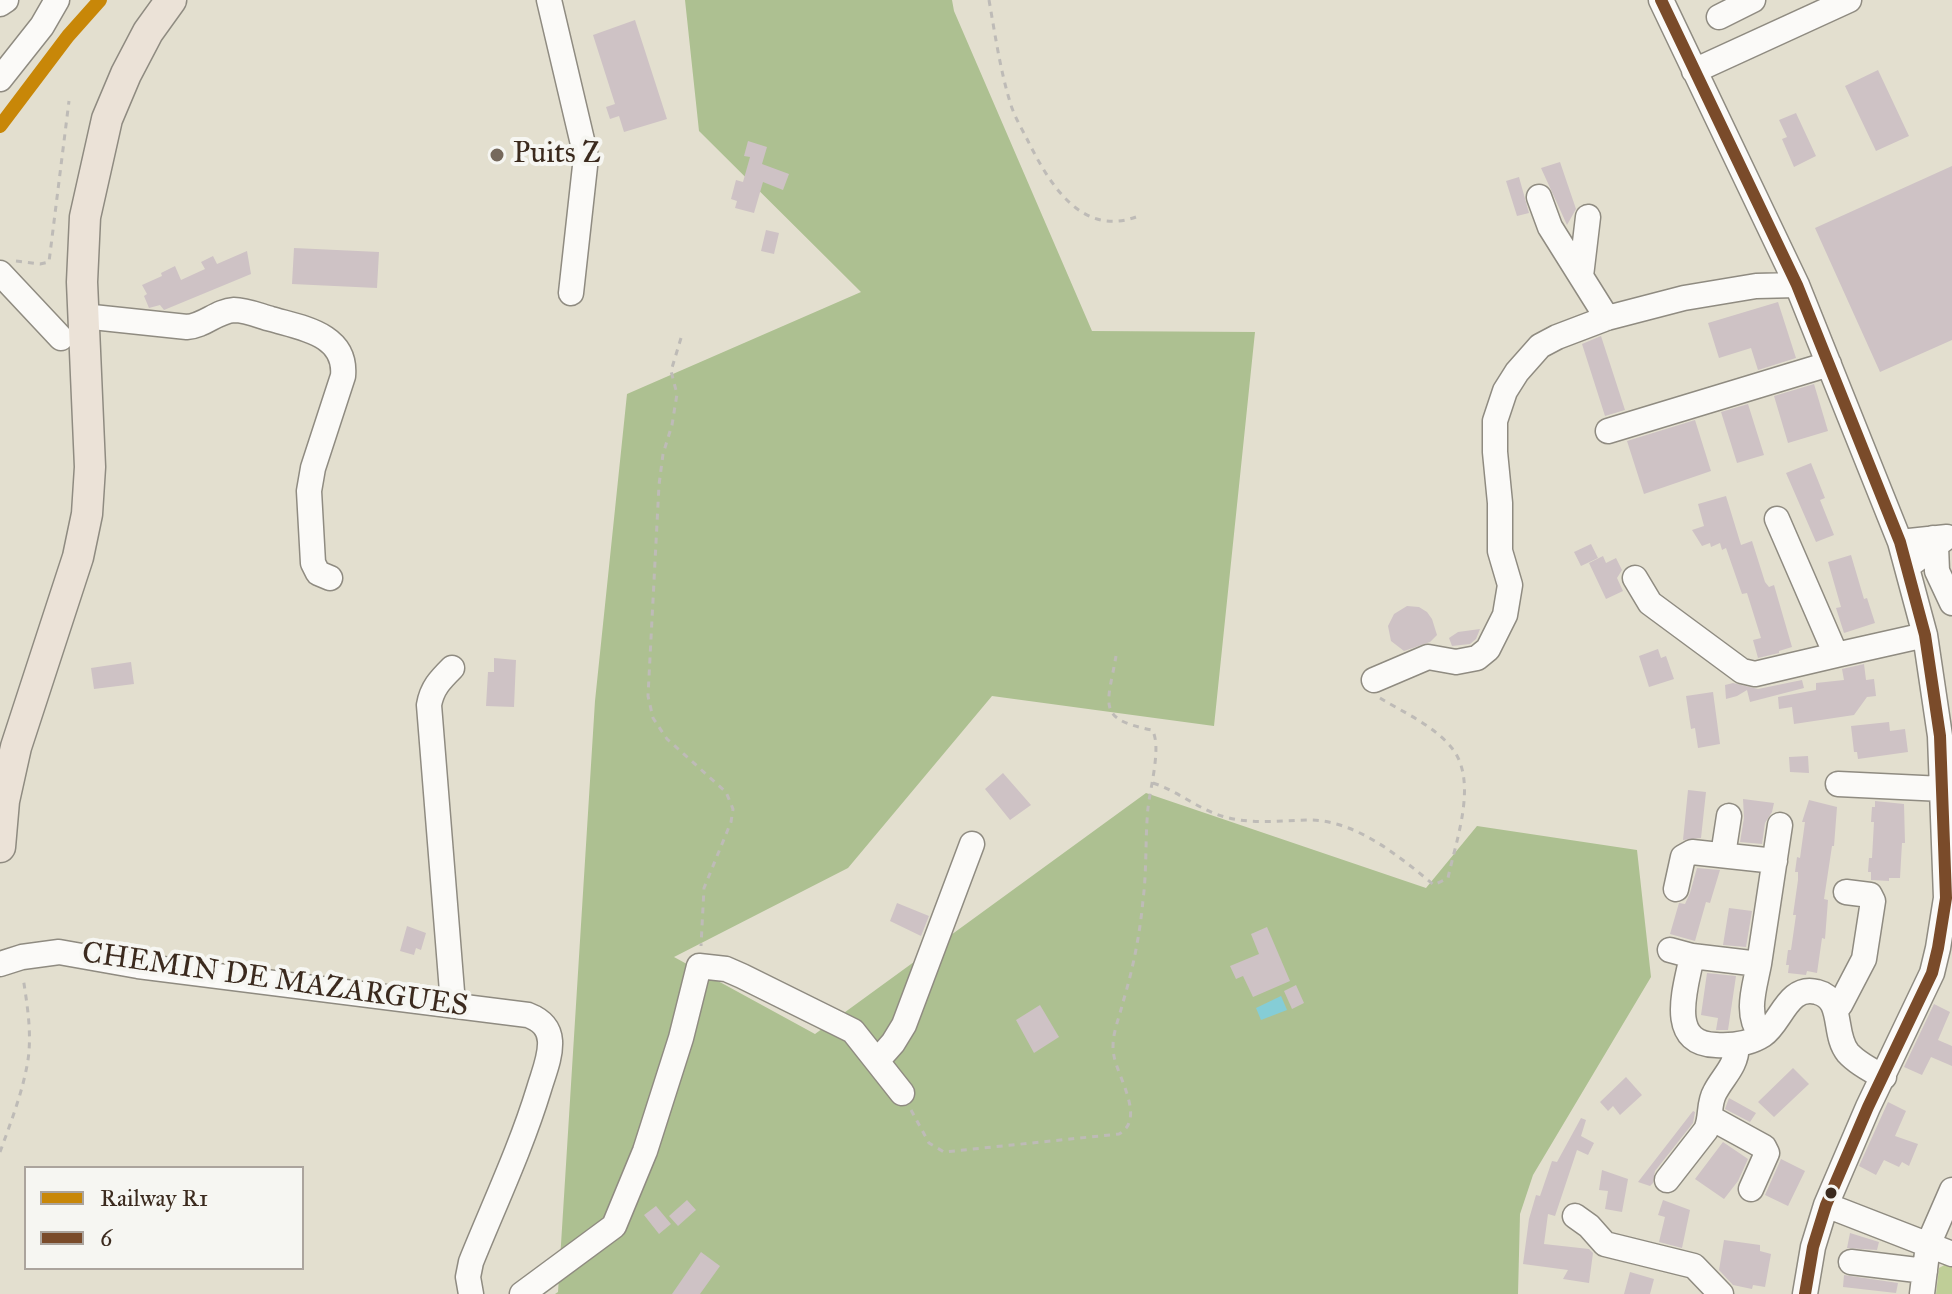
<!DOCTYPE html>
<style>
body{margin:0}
#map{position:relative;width:1952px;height:1294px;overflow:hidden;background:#e3dfcf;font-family:"IM FELL Great Primer",serif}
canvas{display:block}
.legend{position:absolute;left:24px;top:1166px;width:280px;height:104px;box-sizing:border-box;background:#f6f6f2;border:2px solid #aba49d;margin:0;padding:10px 14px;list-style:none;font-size:24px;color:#3b2a1e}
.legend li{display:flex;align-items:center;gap:16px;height:40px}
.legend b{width:40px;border:2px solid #aba49d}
</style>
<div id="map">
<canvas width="1952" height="1294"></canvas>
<ul class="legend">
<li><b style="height:10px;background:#c88708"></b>Railway R1</li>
<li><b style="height:10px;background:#7a4b2a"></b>6</li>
</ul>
</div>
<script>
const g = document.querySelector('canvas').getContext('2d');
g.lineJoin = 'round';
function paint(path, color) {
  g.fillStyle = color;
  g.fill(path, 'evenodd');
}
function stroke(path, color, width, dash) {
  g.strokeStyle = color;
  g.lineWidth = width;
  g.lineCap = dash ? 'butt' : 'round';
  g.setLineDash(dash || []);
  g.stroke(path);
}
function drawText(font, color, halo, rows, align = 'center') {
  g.font = font + ' "IM FELL Great Primer",serif';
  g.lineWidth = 8;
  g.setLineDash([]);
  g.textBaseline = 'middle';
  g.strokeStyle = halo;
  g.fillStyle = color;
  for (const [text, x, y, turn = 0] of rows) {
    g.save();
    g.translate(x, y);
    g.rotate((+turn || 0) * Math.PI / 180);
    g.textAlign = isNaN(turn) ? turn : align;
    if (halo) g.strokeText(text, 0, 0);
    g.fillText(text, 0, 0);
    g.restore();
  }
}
const green = new Path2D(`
 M1948,1263L1952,1265V1294H1936L1939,1268Z`);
const forest = new Path2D(`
 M685,0H952L954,11L1092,331L1255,332L1214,726L992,696L848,868L674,957L815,1034L1146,793L1426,888L1477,826L1637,850L1651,977L1533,1175L1520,1214L1518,1294H555L558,1292L595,701L627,394L861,292L699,131Z`);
const water = new Path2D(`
 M1281,996L1287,1010L1261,1020L1256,1008Z`);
const building = new Path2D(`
 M635,20L667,119L624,132L619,116L610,119L606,107L615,104L593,35Z
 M1878,70L1909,136L1876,151L1845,86Z
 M1796,113L1816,156L1794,167L1782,139L1787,137L1779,120Z
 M748,141L767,147L762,164L789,174L783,190L763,182L754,213L735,208L737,201L731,199L736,180L743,182L750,157L744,156Z
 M1560,162L1576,209L1567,225L1541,168Z
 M1952,166V340L1880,372L1815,228Z
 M1519,177L1529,213L1517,216L1506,181Z
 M766,230L779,233L774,254L761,251Z
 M294,248L379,252L377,288L292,284Z
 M247,251L251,274L164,310L160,305L149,308L144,296L147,294L142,285L162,276L161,273L175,266L181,280L205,269L201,262L213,256L217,264Z
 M1778,302L1796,358L1758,370L1751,348L1719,358L1708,323Z
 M1601,336L1625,410L1605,416L1582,344Z
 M1814,384L1828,431L1788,443L1774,396Z
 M1748,404L1764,455L1737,463L1721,412Z
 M1695,420L1711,471L1644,494L1627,441Z
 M1811,463L1825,498L1820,500L1834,535L1816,542L1786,473Z
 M1726,496L1741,545L1752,541L1765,582L1769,587L1774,585L1792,647L1779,651V653L1758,658L1753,640L1761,638L1747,593L1742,594L1726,548L1722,550L1720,543L1711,547L1710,543L1702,546L1692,530L1704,526L1698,504Z
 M1591,544L1598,558L1581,566L1574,552Z
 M1851,555L1864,599L1867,598L1875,623L1844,633L1836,608L1841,607L1828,562Z
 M1603,556L1606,563L1616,558L1622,570L1617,578L1623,591L1606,599L1589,563Z
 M1407,606L1419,607L1427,612L1432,619L1437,635L1430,642L1404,651L1391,641L1388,626L1394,614Z
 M1480,629L1476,639L1470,644L1452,646L1449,638L1458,632Z
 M1658,649L1661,658L1666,656L1674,679L1649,687L1639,656Z
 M494,658L516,660L514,707L486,706L488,672H494Z
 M131,662L134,684L94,689L91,668Z
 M1864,664L1866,680L1874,679L1876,696L1867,697L1854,715L1794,724L1792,707L1779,709L1778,697L1816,690V683L1844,680L1842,669Z
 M1802,680L1804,688L1750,702L1747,690L1737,696L1726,699L1725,685L1733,683L1758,689Z
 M1713,692L1720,744L1698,748L1695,728L1691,729L1686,696Z
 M1889,722L1890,731L1905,729L1908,752L1858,759L1857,752H1854L1851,726Z
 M1808,756L1809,773L1790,772L1789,757Z
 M1003,773L1031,805L1010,820L985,789Z
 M1688,790L1706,792L1701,838L1683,840Z
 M1743,799L1774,803L1772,812L1765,823L1762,844L1740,842L1744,818Z
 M1809,800L1837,807L1834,846H1832L1824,899L1828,900L1825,939L1822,938L1817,973L1807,971L1806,975L1788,973L1789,965H1786L1788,950H1791L1796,915H1793L1798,880V872H1795L1797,857L1800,858L1805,822H1802Z
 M1875,801L1904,804L1905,843H1902L1900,878H1889V881L1871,880V872H1868L1869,858H1872L1874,822H1871L1872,807H1875Z
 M1697,868L1720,870L1710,903L1706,902L1695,941L1670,934L1679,903L1685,904L1690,893Z
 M897,903L929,916L921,936L890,921Z
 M1729,908L1752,911L1746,947L1723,945Z
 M407,926L426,933L421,950L416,948L414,955L400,951Z
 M1267,927L1290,981L1253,997L1243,976L1236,979L1230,966L1259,954L1251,934Z
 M1707,973L1736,976L1728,1030H1716L1718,1018L1701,1015Z
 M1296,985L1304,1003L1292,1009L1284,991Z
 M1934,1004L1950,1012L1938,1040L1952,1046V1066L1931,1057L1922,1075L1904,1067Z
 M1040,1005L1059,1037L1034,1053L1016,1020Z
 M1793,1068L1809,1084L1774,1117L1758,1102Z
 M1626,1077L1642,1095L1620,1115L1613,1106L1608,1111L1600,1102Z
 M1729,1098L1756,1113L1750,1122L1725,1109Z
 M1888,1102L1906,1111L1895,1136L1918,1144L1909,1166L1902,1162L1899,1167L1884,1160L1876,1175L1859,1166Z
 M1693,1111L1695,1112L1693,1123L1655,1171L1653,1183L1650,1186L1638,1182Z
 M1581,1118L1586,1120L1581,1136L1594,1143L1588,1155L1577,1150L1555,1216L1548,1214L1544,1244L1589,1249L1593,1253L1589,1283L1563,1279L1568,1270L1523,1264L1529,1219L1536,1195L1540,1196L1552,1161L1557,1162Z
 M1723,1142L1748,1159L1738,1181L1724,1199L1695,1179Z
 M1781,1159L1805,1171L1788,1206L1765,1195Z
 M1602,1170L1628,1179L1622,1212L1605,1209L1608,1191L1599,1190Z
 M687,1200L696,1210L678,1226L669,1216Z
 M1663,1200L1690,1210L1682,1248L1659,1242L1665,1217L1658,1215Z
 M656,1206L671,1224L659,1234L644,1215Z
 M1850,1233L1879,1242L1877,1250L1847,1248Z
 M1724,1240L1760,1245V1251L1771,1254L1765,1287L1753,1285L1752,1289L1733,1285L1719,1270Z
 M701,1252L720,1266L700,1294H672Z
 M1630,1272L1654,1279L1650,1294H1624Z
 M1844,1275L1898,1283L1896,1293L1843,1287Z`);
const path = new Path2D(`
 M989,0C995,34 1000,69 1010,102C1014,116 1022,129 1028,141C1049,183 1081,237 1136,217
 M16,261L40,264L49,262L69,101
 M681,338L671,371L677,394L672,425L663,454L659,485L648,696L653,718L667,739L726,792L733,809L731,822L704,888L701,946
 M1153,783C1178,791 1199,810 1225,817C1254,825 1282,820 1311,820C1357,821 1400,857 1434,885L1448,878C1456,840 1479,780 1451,747C1434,726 1403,712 1380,698
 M911,1110L929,1143L944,1152L1119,1134C1146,1119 1118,1078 1114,1056C1110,1038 1119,1019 1123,1002C1133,969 1140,934 1143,900C1147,869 1145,839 1148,808C1150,789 1162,745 1152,730C1095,719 1108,704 1116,656
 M0,1152C11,1122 23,1091 28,1060C32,1032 27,1004 23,977`);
const minor = new Path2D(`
 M549,0L586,157L571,293
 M1661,0L1797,285L1900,542L1925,635L1940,736L1946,898L1938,948L1932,973L1868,1107L1826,1205L1813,1247L1805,1294
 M0,4L6,0
 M1719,17L1753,0
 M1694,71L1849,0
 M0,79L42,26L57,0
 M1539,197L1550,227L1607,318
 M0,273L61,338
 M1581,276L1588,217
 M83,316L187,327C204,326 217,311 234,310C246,310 260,316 271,319C302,328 347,334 343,376L313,468L309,491L313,563L318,573L330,578
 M1608,431L1829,364
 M1777,519L1836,655L1925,635
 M1933,538L1936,546L1937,571L1952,603
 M1900,542L1947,537L1908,566
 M1635,578L1650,603L1742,671L1755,674L1836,655
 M452,668C440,680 432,688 429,705L453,1004
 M1374,680L1428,657L1456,662L1477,658L1488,649L1505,615L1510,585L1500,551V503L1495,452V421L1505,391L1517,372L1540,346L1557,337L1607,318L1684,298L1756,286L1797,285
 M1838,784L1943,789
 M1723,855L1729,816
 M1676,889L1683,857L1692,852L1775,861
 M1670,950L1692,956L1759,964L1780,825
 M1692,956C1686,987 1666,1044 1716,1045C1733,1046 1749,1044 1763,1035C1781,1023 1788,984 1817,992C1845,999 1832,1034 1848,1053C1857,1063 1872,1071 1884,1077
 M0,964L22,957L59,952L138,966L528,1015C541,1020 549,1027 550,1041C551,1057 543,1075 539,1089C521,1148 494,1205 471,1262L468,1277L471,1294
 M1759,964C1754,990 1745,1013 1761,1036
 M1836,1007L1840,1005L1864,959L1873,901L1870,895L1846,892
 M877,1061L893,1043L904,1025L972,844
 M1711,1118L1764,1147L1767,1153L1751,1189
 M1667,1180L1706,1130C1712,1117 1708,1104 1715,1092C1724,1075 1736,1067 1737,1046
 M1826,1205L1952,1254
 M1575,1216L1589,1226L1605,1244L1694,1266L1721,1294
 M1851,1262L1925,1271
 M522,1294L614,1226L645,1151L681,1038L699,966L726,969L742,976L853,1031L902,1093
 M1922,1294L1928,1245L1952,1190`);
const major = new Path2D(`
 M0,847L4,801L16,747L78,557L87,514L90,467L82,282L85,217L107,119L126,74L148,32L171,0`);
const bus1 = new Path2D(`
 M1661,0L1797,285L1900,542L1925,635L1940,736L1946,898L1938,948L1932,973L1868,1107L1826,1205L1813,1247L1805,1294`);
const rail1 = new Path2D(`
 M0,126L68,36L100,0`);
const markers = [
 [497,155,8,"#76695c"],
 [1831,1193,7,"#3b2a1e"]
];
const poiNames = [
 ["Puits Z",513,155]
];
const streetNames = [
 ["CHEMIN DE MAZARGUES",275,981,8]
];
paint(green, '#bfce97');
paint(forest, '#adc091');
paint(water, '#85cdd6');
paint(building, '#cec2c5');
stroke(minor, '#8f8b81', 27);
stroke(major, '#8f8b81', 33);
stroke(path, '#bebbb7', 3, [6, 6]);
stroke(minor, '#fbfaf8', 24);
stroke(major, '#ebe2d7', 30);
stroke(bus1, '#7a4b2a', 12);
stroke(rail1, '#c88708', 14);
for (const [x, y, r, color] of markers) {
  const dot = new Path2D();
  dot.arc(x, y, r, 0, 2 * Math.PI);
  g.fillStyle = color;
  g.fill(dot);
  stroke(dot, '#f6f6f2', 3);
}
drawText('30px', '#3b2a1e', '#f6f6f2', poiNames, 'left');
drawText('30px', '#3b2a1e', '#f6f6f2', streetNames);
</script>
